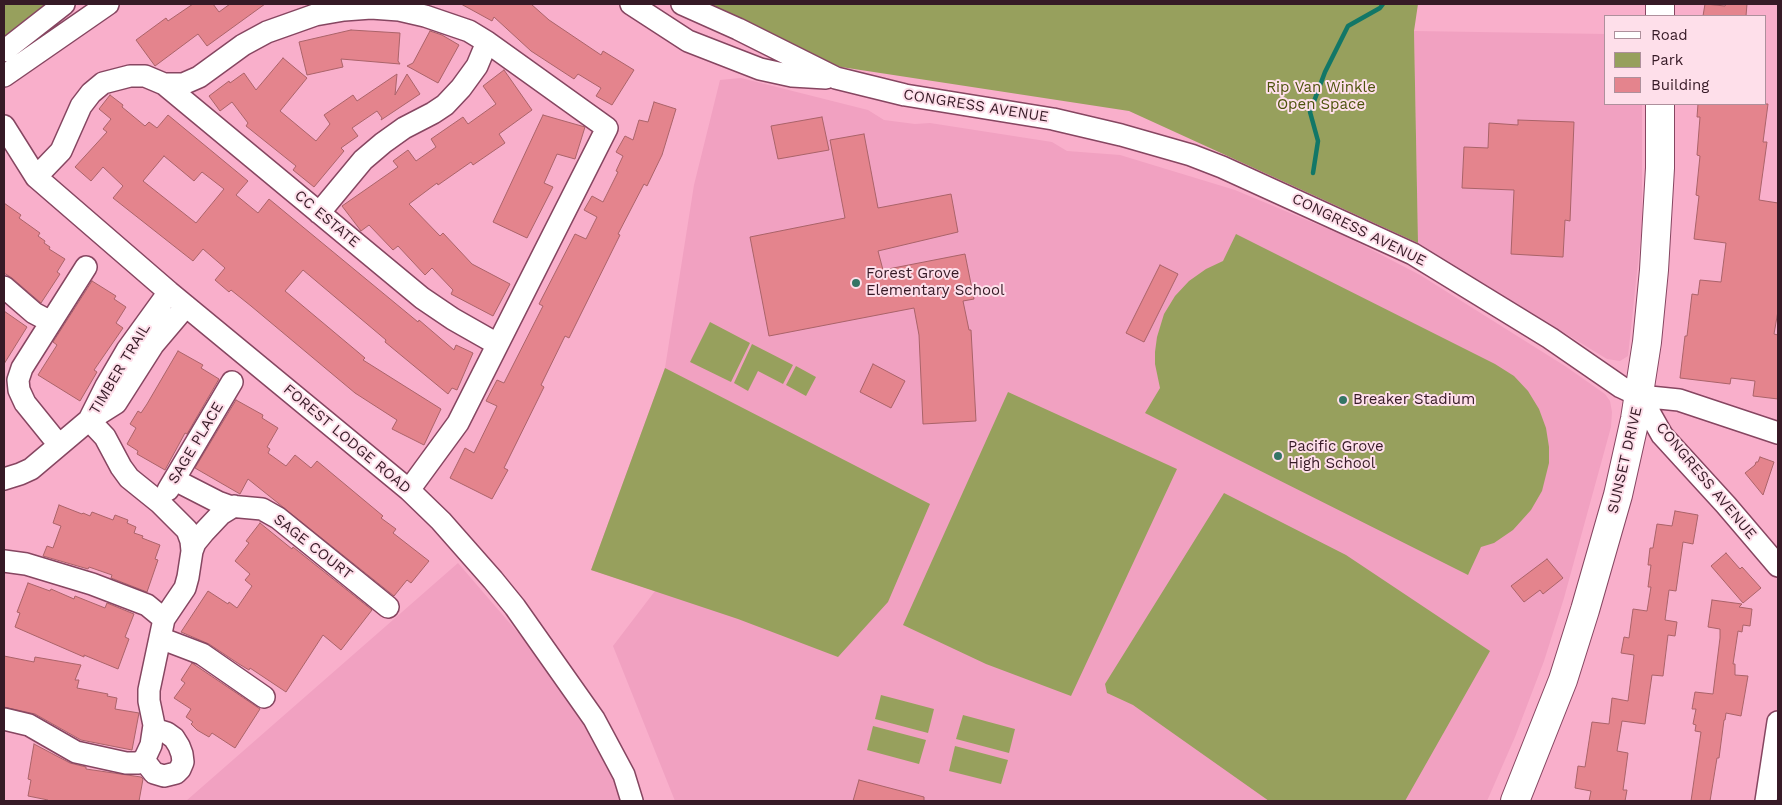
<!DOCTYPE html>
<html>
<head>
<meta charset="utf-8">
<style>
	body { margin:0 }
	#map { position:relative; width:1782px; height:805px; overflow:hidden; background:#f9afcb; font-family:"Work Sans",sans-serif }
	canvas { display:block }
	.frame { position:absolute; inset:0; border:5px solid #361a26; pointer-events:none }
	.legend { position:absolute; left:1604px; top:15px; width:162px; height:90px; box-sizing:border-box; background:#fedfea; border:1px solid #ae909c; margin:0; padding:6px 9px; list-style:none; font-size:15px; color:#361a26 }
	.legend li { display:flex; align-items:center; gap:10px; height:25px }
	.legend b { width:25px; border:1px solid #ae909c }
</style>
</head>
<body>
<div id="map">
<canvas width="1782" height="805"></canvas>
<div class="frame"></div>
<ul class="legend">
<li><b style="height:6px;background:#fff"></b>Road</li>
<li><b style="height:14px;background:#97a05d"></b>Park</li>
<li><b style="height:14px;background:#e4848d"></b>Building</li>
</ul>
</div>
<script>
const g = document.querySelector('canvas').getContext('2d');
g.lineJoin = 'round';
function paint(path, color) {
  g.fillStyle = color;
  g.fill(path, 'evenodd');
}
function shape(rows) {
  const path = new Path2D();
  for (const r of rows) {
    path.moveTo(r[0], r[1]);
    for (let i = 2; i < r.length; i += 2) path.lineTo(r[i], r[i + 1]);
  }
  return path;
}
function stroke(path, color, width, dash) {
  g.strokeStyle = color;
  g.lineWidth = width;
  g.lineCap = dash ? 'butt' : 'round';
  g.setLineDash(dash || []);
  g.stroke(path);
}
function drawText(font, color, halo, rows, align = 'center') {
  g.font = font + ' "Work Sans",sans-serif';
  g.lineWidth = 4;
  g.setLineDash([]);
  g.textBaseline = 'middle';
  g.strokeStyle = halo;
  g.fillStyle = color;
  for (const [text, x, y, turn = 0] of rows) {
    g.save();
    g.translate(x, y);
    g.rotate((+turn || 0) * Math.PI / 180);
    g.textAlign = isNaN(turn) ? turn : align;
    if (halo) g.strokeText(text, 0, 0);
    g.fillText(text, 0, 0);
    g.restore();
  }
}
const built = shape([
	[1414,31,1606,34,1606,104,1642,104,1642,226,1628,356,1620,361,1607,359,1418,243],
	[741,78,868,110,884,120,915,124,930,123,1052,142,1067,151,1120,155,1235,190,1345,236,1420,275,1565,366,1605,394,1610,401,1612,412,1611,427,1564,598,1544,661,1515,737,1487,801,675,801,613,646,655,591,591,570,665,368,694,185,720,80],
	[458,563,557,678,622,785,625,801,186,801]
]);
const green = shape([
	[4,4,64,4,4,44],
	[682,4,1418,4,1414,31,1418,243,1129,111,841,67,796,52],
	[1236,234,1495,364,1514,376,1528,391,1539,409,1546,428,1549,447,1549,463,1542,491,1531,510,1513,530,1494,543,1481,547,1468,575,1145,413,1160,388,1155,364,1155,352,1157,337,1164,314,1175,296,1189,281,1206,269,1223,261],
	[710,322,750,343,731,382,690,362],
	[752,344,793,365,783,384,758,371,748,391,734,383],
	[796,366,816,377,806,396,786,385],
	[665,368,930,504,888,602,838,657,738,619,591,570],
	[1008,392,1177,469,1071,696,986,664,903,625],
	[1224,493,1346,555,1490,651,1405,801,1269,801,1133,705,1107,693,1105,684],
	[881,695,934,709,928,733,875,719],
	[963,715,1015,729,1009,753,956,739],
	[873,726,926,740,919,764,867,750],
	[955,746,1008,760,1001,784,949,771]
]);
const stream = shape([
	[1313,173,1318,141,1310,112,1325,72,1348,26,1380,8,1383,4]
]);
const building = shape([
	[193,4,213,4,219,12,230,4,265,4,207,46,198,34,155,66,136,40,166,18,168,21,193,4],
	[461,4,531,4,549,20,601,55,603,51,634,70,612,105,596,96,601,88,578,74,574,79,531,51,494,17,492,21,461,4],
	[1705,4,1725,6,1726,4,1747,4,1746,16,1703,16,1705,4],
	[351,30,400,33,398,61,400,64,341,59,343,67,307,75,299,42,351,30],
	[430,31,442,35,459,45,438,83,407,66,413,63,430,31],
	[283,58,307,78,280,111,316,141,330,124,324,115,353,95,357,101,397,74,395,95,407,74,420,94,381,120,382,118,377,111,352,128,358,136,341,148,344,151,314,187,293,170,296,166,246,126,248,123,232,102,220,111,209,96,229,81,230,83,244,73,256,90,283,58],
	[504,70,532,110,499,134,505,143,473,165,471,162,438,185,437,183,409,204,440,236,443,233,472,264,510,284,493,316,451,294,453,290,432,268,425,275,398,246,393,250,369,225,361,231,342,206,398,167,393,161,408,150,416,161,436,147,431,139,463,117,468,124,496,104,483,86,504,70],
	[110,95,123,105,122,107,145,126,149,122,157,128,168,115,248,181,236,195,258,213,269,199,418,322,419,320,454,350,456,345,473,353,457,390,452,388,448,394,385,342,386,340,303,270,285,291,365,358,363,360,441,409,424,445,392,429,397,420,355,393,251,306,231,290,229,292,215,280,225,268,203,249,193,261,113,198,123,186,103,167,91,181,75,167,107,132,103,129,111,119,99,109,110,95],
	[164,156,194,181,202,172,224,189,196,223,143,181,164,156],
	[654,102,676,109,662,155,647,186,644,184,618,234,620,235,569,338,565,336,541,385,544,387,504,468,508,470,492,499,450,478,465,448,474,453,497,406,486,401,497,380,504,383,543,306,539,304,575,234,586,239,597,217,584,210,592,196,603,202,618,172,616,171,623,156,616,152,625,136,633,140,639,120,648,122,654,102],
	[1698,104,1768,104,1763,142,1767,142,1759,200,1778,203,1778,311,1774,334,1778,335,1778,399,1753,396,1755,381,1731,378,1730,384,1680,378,1685,336,1687,336,1692,294,1698,295,1700,280,1721,282,1726,243,1694,239,1699,196,1696,195,1700,156,1697,155,1700,117,1697,117,1698,104],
	[543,115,585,127,575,159,557,154,544,183,553,187,527,238,493,222,543,115],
	[822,117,829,150,778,159,771,126,822,117],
	[1518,120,1574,122,1570,221,1565,220,1563,257,1511,254,1514,190,1462,188,1464,147,1488,148,1489,123,1518,125,1518,120],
	[864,134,878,208,951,194,958,232,878,251,883,270,965,254,974,299,963,301,969,330,971,330,976,421,923,424,919,335,914,308,769,336,750,237,845,218,830,140,864,134],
	[4,203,21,215,19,218,40,233,38,236,45,241,44,243,50,247,49,249,65,259,57,272,60,274,41,303,12,278,4,273,4,203],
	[1160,265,1178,274,1144,342,1126,333,1160,265],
	[92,281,116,296,114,299,126,307,116,323,123,328,94,370,97,372,80,401,38,375,57,345,53,342,92,281],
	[4,311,27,327,4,364,4,311],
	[178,351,203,365,201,368,219,379,187,434,185,433,165,470,137,454,138,451,127,444,136,428,130,424,138,411,141,413,147,404,178,351],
	[873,364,905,381,891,408,860,392,873,364],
	[236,400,263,415,262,418,278,428,267,447,270,449,268,453,286,466,295,455,311,468,317,461,383,516,381,518,396,529,393,533,429,561,411,583,407,580,394,596,248,479,240,494,195,468,236,400],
	[1760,457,1774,462,1763,495,1745,473,1755,465,1756,462,1758,462,1760,457],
	[59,505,82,514,83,513,90,516,92,512,113,520,115,515,128,520,127,523,136,527,134,533,143,536,142,538,160,545,155,559,158,560,147,592,111,578,112,575,89,567,88,569,43,556,47,546,53,548,61,526,53,523,59,505],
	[1675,511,1698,515,1693,544,1683,542,1676,591,1669,590,1665,620,1677,622,1675,636,1668,635,1663,676,1652,675,1645,724,1622,721,1617,751,1628,753,1623,790,1627,790,1625,801,1589,801,1591,791,1575,788,1578,766,1585,767,1592,722,1609,724,1612,698,1628,701,1634,655,1621,653,1624,637,1629,638,1633,609,1647,611,1651,587,1648,587,1651,565,1648,565,1650,548,1653,548,1657,524,1672,526,1675,511],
	[260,523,292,549,293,547,372,610,341,650,323,635,286,692,250,668,249,670,239,664,209,644,181,632,208,591,228,604,229,602,237,608,252,586,245,580,250,574,235,561,249,543,246,541,260,523],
	[1726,553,1740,569,1742,567,1761,588,1743,603,1711,566,1726,553],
	[1547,559,1563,578,1543,594,1540,590,1524,602,1511,586,1547,559],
	[28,583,50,591,51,589,74,599,75,596,105,608,107,603,134,614,125,637,129,639,118,669,84,655,84,657,15,627,20,613,17,612,28,583],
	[1712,600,1742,604,1739,607,1752,609,1750,626,1743,625,1742,632,1738,631,1733,664,1735,664,1735,675,1748,676,1741,716,1726,713,1725,720,1724,720,1719,758,1717,758,1710,801,1691,801,1701,732,1695,731,1696,725,1693,724,1696,709,1692,709,1695,692,1713,694,1720,638,1720,629,1708,627,1712,600],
	[4,656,34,662,35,657,81,665,75,680,79,680,77,688,108,694,107,696,117,698,115,709,139,713,132,750,81,740,35,714,4,707,4,656],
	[192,663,260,709,235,748,212,733,209,737,197,730,191,724,193,722,186,717,191,709,174,698,185,683,181,680,192,663],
	[34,744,70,763,86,767,86,769,141,777,143,779,139,801,48,801,48,800,28,796,31,780,28,779,34,744],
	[859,780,924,797,924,801,853,801,859,780]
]);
const minor = shape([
	[631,4,688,41,760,69,792,76,826,78],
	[682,4,738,29,836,78,905,95,1053,119,1121,135,1191,155,1222,167,1413,254,1550,338,1621,387,1640,396,1662,435,1726,505,1778,566],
	[4,51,64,4],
	[4,76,108,4],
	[164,84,422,298,453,319,497,344],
	[4,126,36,177,169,292,409,490,441,521,493,580,515,607,594,719,624,775,632,801],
	[36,177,61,151,81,106,91,93,103,83,130,76,145,76,164,84,183,84,199,77,243,45,267,32,315,15,344,10,371,8,399,10,425,16,469,31,487,42,607,128,458,423,409,490],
	[319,213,363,160,383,143,404,128,433,113,445,105,461,88,477,66,487,42],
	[4,287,34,313,51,322],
	[1640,396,1679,400,1778,433],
	[89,420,106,386,127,350,169,292],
	[59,445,25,403,19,390,18,380,22,368,86,267],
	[4,479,20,474,31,469,89,420,116,403,153,345,186,306],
	[175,480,218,502,229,506,262,509,278,518,388,607],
	[168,490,232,382],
	[192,551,195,543,204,532,221,514,234,506],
	[4,561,26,564,92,584,147,605,164,619],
	[160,638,202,654,264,697],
	[4,719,29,725,76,752,126,763,139,763,145,758,151,745,154,725,149,701,149,690,164,619,185,588,188,577,192,551,191,541,187,530,160,503,129,478,121,467,105,437,89,420],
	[145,758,147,764,154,773,164,776,176,773,180,769,183,762,182,754,179,746,174,738,167,733,154,729],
	[1766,801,1778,722]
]);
const major = shape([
	[1660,16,1660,4],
	[1515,801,1563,680,1585,610,1618,495,1635,419,1647,342,1654,270,1660,168,1660,104]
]);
const markers = [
	[856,283,5,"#347565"],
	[1343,400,5,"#347565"],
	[1278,456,5,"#347565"]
];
const parkNames = [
	["Rip Van Winkle",1321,88],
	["Open Space",1321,105]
];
const streetNames = [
	["CONGRESS AVENUE",976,106,9],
	["CC ESTATE",327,219,40],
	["CONGRESS AVENUE",1359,230,26],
	["TIMBER TRAIL",120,369,-59],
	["FOREST LODGE ROAD",347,439,40],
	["SAGE PLACE",196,443,-59],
	["SUNSET DRIVE",1625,460,-77],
	["CONGRESS AVENUE",1706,481,50],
	["SAGE COURT",313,547,38]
];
const poiNames = [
	["Forest Grove",866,274],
	["Elementary School",866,291],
	["Breaker Stadium",1353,400],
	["Pacific Grove",1288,447],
	["High School",1288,464]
];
paint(built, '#f1a1c1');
paint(green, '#97a05d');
stroke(stream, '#127767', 4.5);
paint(building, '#e4848d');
stroke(building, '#aa6369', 1);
stroke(minor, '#864661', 24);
stroke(major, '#864661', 30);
stroke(minor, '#fff', 21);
stroke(major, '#fff', 28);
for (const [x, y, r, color] of markers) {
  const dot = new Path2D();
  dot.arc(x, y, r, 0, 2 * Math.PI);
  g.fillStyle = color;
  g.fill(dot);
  stroke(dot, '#fedfea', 2);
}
drawText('15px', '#4d530c', '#fedfea', parkNames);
drawText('15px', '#361a26', '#fedfea', streetNames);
drawText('15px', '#361a26', '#fedfea', poiNames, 'left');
</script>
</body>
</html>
